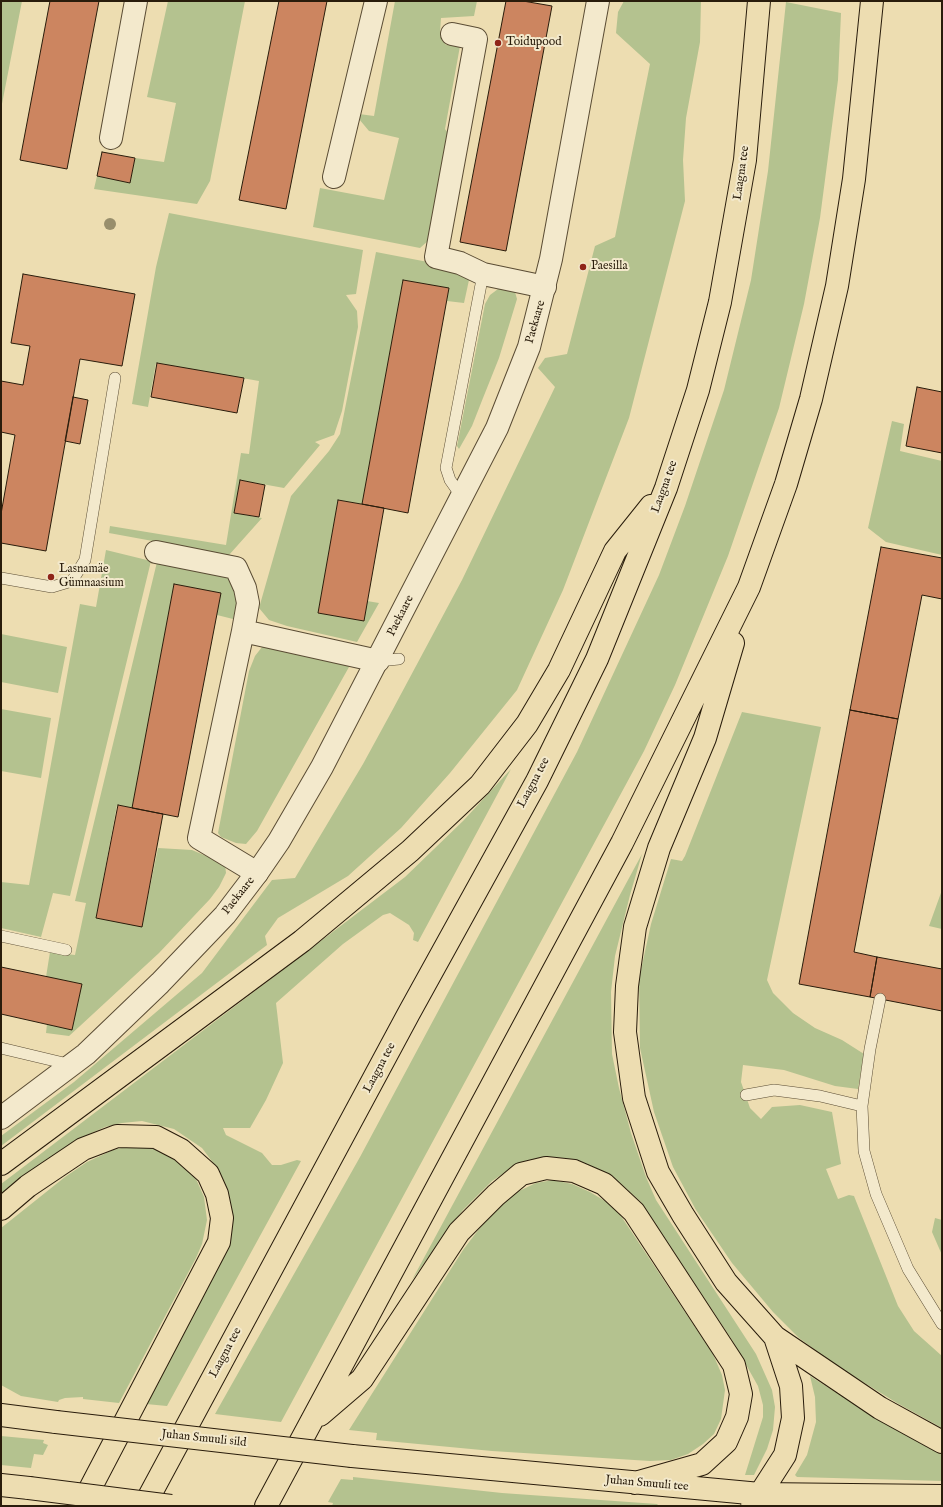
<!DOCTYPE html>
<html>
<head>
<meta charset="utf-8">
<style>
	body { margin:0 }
	#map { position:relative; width:943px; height:1507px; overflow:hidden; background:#edddb1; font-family:"IM FELL English",serif }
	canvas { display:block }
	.frame { position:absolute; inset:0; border:2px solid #291c0b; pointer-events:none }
</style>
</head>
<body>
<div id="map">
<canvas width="943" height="1507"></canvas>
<div class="frame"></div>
</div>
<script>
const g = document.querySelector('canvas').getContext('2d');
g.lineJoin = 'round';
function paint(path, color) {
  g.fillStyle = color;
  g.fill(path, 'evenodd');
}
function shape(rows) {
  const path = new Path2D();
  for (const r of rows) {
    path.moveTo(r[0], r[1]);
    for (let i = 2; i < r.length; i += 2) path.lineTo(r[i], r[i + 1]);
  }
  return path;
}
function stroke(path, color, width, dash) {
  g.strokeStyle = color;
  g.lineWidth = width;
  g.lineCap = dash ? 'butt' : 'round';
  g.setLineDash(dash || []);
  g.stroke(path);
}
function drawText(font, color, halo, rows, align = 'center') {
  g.font = font + ' "IM FELL English",serif';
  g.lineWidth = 4;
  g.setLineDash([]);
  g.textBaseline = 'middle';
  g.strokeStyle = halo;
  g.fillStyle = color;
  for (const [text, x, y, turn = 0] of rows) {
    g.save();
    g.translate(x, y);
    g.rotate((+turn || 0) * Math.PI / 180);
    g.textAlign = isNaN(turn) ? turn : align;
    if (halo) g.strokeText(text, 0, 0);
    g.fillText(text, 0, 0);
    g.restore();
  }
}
const green = shape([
	[1,1,22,1,1,109],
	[168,1,245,1,210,181,197,204,94,189,97,176,130,183,135,158,164,162,176,103,147,97],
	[395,1,477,1,474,16,441,18,440,33,446,45,460,46,445,129,451,137,429,240,420,248,313,227,320,188,384,200,399,138,369,131,359,119,359,114,374,116],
	[624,1,701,1,700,42,686,118,683,160,685,201,629,418,563,590,517,690,450,773,401,828,348,876,278,918,265,936,267,945,1,1146,1,1136,74,1082,202,973,272,880,295,878,363,764,393,709,462,580,555,387,538,368,545,358,567,354,595,246,615,237,650,64,616,33,618,12],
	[786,2,841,13,838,80,820,218,804,304,779,408,728,556,675,685,644,751,281,1422,215,1414,360,1157,577,752,659,575,685,506,724,390,751,280,768,171],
	[169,213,363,250,356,294,346,295,357,311,358,327,342,411,334,435,315,442,320,445,284,488,240,480,234,513,262,518,229,555,109,533,110,526,226,545,241,453,249,454,259,381,156,363,148,407,132,404,156,267],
	[376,252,459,268,469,280,464,303,447,301,449,288,403,280,362,504,338,500,318,613,364,621,367,601,379,603,357,642,287,626,269,620,259,608,291,496,329,451,340,434],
	[498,289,506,289,515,292,517,299,499,358,483,398,472,426,459,449,457,446,485,304,490,295],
	[892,421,904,424,900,451,942,461,942,555,886,542,868,528],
	[106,550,151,561,70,896,53,893,41,937,1,928,1,882,29,885,80,604,96,607],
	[157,562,229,576,235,583,237,601,233,619,217,615,220,593,174,584,132,808,117,805,96,918,142,926,158,848,192,850,225,864,226,873,219,887,210,899,159,953,80,1026,69,1036,46,1033,47,1024,72,1029,82,984,46,977,50,952,75,955,86,903,75,901],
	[1,634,67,647,58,693,1,682],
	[274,645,348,661,349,667,257,831,246,844,236,843,221,837,218,833,249,671,255,656,262,647],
	[1,709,51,718,41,778,1,771],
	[742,712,821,727,767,980,773,993,793,1013,815,1028,842,1040,864,1054,858,1089,835,1086,784,1070,743,1065,741,1082,750,1108,761,1119,772,1107,800,1105,832,1112,841,1164,826,1169,838,1199,849,1195,854,1196,898,1306,914,1331,942,1356,942,1428,897,1403,837,1366,799,1338,773,1312,732,1263,696,1210,673,1167,654,1112,640,1048,639,979,651,924,671,859,682,861,685,856],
	[511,769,418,942,413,940,414,933,409,925,390,913,383,915,343,944,276,1003,283,1063,266,1100,250,1128,223,1128,226,1135,262,1153,272,1165,281,1165,297,1160,301,1161,167,1406,146,1404,216,1272,226,1250,231,1211,229,1195,217,1168,202,1148,174,1129,142,1121,122,1123,105,1127,85,1136,48,1159,1,1197,1,1184,405,877,463,821],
	[642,854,630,895,615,956,611,992,612,1054,619,1088,631,1133,646,1177,656,1200,756,1354,772,1390,775,1407,773,1430,767,1449,754,1475,745,1475,763,1417,763,1405,758,1386,732,1340,641,1202,619,1182,601,1171,581,1162,562,1158,543,1157,525,1161,507,1171,492,1181,463,1210,412,1280],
	[942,890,942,929,929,926],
	[130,1146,153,1148,162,1151,190,1171,197,1181,204,1197,207,1220,202,1244,196,1258,119,1403,83,1399,83,1397,65,1398,59,1400,58,1402,21,1396,1,1385,1,1228,65,1177,87,1162,113,1150],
	[553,1180,572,1184,590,1192,610,1204,621,1216,713,1354,722,1375,725,1390,721,1419,714,1434,703,1444,688,1454,671,1460,650,1461,492,1451,376,1440,377,1433,349,1430,463,1250,479,1229,498,1207,517,1192,536,1183],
	[935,1218,942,1220,942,1255,932,1232],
	[810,1376,886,1424,942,1454,942,1481,797,1477,795,1475,807,1455,816,1422,815,1397],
	[1,1436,44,1440,43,1443,48,1445,43,1455,34,1454,31,1468,1,1465],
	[353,1477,502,1493,657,1504,659,1506,332,1506,333,1503,328,1502,341,1479,353,1480]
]);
const building = shape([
	[50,1,99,1,67,169,20,160,50,1],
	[279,1,327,1,286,209,239,200,279,1],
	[506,1,523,1,552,6,506,251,460,242,506,1],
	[102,152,135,158,130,183,97,176,102,152],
	[23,274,135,294,122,366,80,359,46,551,1,543,1,514,15,435,1,432,1,381,23,385,30,346,11,343,23,274],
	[403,280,449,288,408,513,362,504,403,280],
	[157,363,244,378,237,413,151,397,157,363],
	[917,387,942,392,942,453,906,446,917,387],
	[73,397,88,400,80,444,65,441,73,397],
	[240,480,265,485,259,517,234,513,240,480],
	[338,500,384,508,364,621,318,613,338,500],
	[881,547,942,558,942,599,922,595,898,719,850,710,881,547],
	[174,584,221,593,178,817,132,808,174,584],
	[850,710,898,719,854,952,877,957,870,997,799,984,850,710],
	[118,805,163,814,142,927,96,918,118,805],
	[877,957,942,969,942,1011,870,997,877,957],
	[1,967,82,984,72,1030,1,1014,1,967]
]);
const service = shape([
	[462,497,450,480,446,468,483,274],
	[1,578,52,587,72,581,85,560,115,378],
	[378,661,399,659],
	[1,936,66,950],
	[880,999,870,1049,862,1106,864,1151,876,1194,908,1269,942,1324],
	[1,1048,72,1065],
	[746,1095,774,1090,820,1096,862,1106]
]);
const minor = shape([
	[452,34,476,39,436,257,460,263,483,274,545,287],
	[111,138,136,1],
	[334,177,376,1],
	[156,552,236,568,245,588,248,603,243,631,378,661],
	[243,631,199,838,257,873]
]);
const tertiary = shape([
	[1,1118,86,1054,160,983,225,915,257,873,279,841,322,767,497,428,529,347,551,259,598,1]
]);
const primary = shape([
	[733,643,705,738,659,848,635,927,627,986,625,1032,634,1098,658,1172,683,1215,726,1282,775,1337,880,1408,942,1442],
	[1,1164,302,941,410,851,480,785,527,724,559,670,615,551,651,506],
	[1,1209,28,1186,83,1149,117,1136,156,1137,181,1150,208,1174,217,1194,222,1218,219,1242,81,1506],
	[1,1415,56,1422],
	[320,1415,362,1379,459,1232,496,1195,521,1174,546,1168,574,1171,604,1184,634,1212,734,1365,741,1394,737,1417,726,1442,702,1464,635,1483],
	[352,1456,760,1494,942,1496],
	[1,1485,29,1488],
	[752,1502,760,1494,785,1455,793,1418,791,1386,775,1337],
	[144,1506,409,1013,537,781,597,659,666,488,698,390,720,302,745,160,759,1],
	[266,1506,622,843,749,587,786,484,811,399,837,286,854,179,872,1]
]);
const primaryBridge = shape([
	[56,1422,352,1456],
	[29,1488,171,1506]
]);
const trees = [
	[110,224]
];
const markers = [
	[498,43,4,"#8f2418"],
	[583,267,4,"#8f2418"],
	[51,577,4,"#8f2418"]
];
const poiNames = [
	["Toidupood",506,43],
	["Paesilla",591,267],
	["Lasnamäe",59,570],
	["Gümnaasium",59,584]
];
const streetNames = [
	["Laagna tee",742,173,-82],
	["Paekaare",536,322,-74],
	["Laagna tee",665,487,-70],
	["Paekaare",401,616,-63],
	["Laagna tee",534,783,-62],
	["Paekaare",239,896,-52],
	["Laagna tee",380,1068,-62],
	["Laagna tee",226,1353,-62],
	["Juhan Smuuli sild",204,1439,6],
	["Juhan Smuuli tee",647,1484,5]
];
paint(green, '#b4c28f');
paint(building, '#cc8560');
stroke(building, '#291c0b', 1);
stroke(service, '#5a4c34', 12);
stroke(minor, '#5a4c34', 24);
stroke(tertiary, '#5a4c34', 24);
stroke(primary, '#291c0b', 24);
stroke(service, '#f3e9cc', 11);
stroke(minor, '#f3e9cc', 22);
stroke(tertiary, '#f3e9cc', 22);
stroke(primary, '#edddb1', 22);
stroke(primaryBridge, '#291c0b', 24, []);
stroke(primaryBridge, '#edddb1', 22);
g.fillStyle = '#988e6c';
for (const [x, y] of trees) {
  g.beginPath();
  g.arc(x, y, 6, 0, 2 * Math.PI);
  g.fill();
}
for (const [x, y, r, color] of markers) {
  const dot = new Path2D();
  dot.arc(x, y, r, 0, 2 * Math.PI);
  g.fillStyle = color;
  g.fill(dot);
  stroke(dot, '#f3e9cc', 1.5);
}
drawText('12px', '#291c0b', '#f3e9cc', poiNames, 'left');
drawText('12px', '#291c0b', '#f3e9cc', streetNames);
</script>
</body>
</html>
